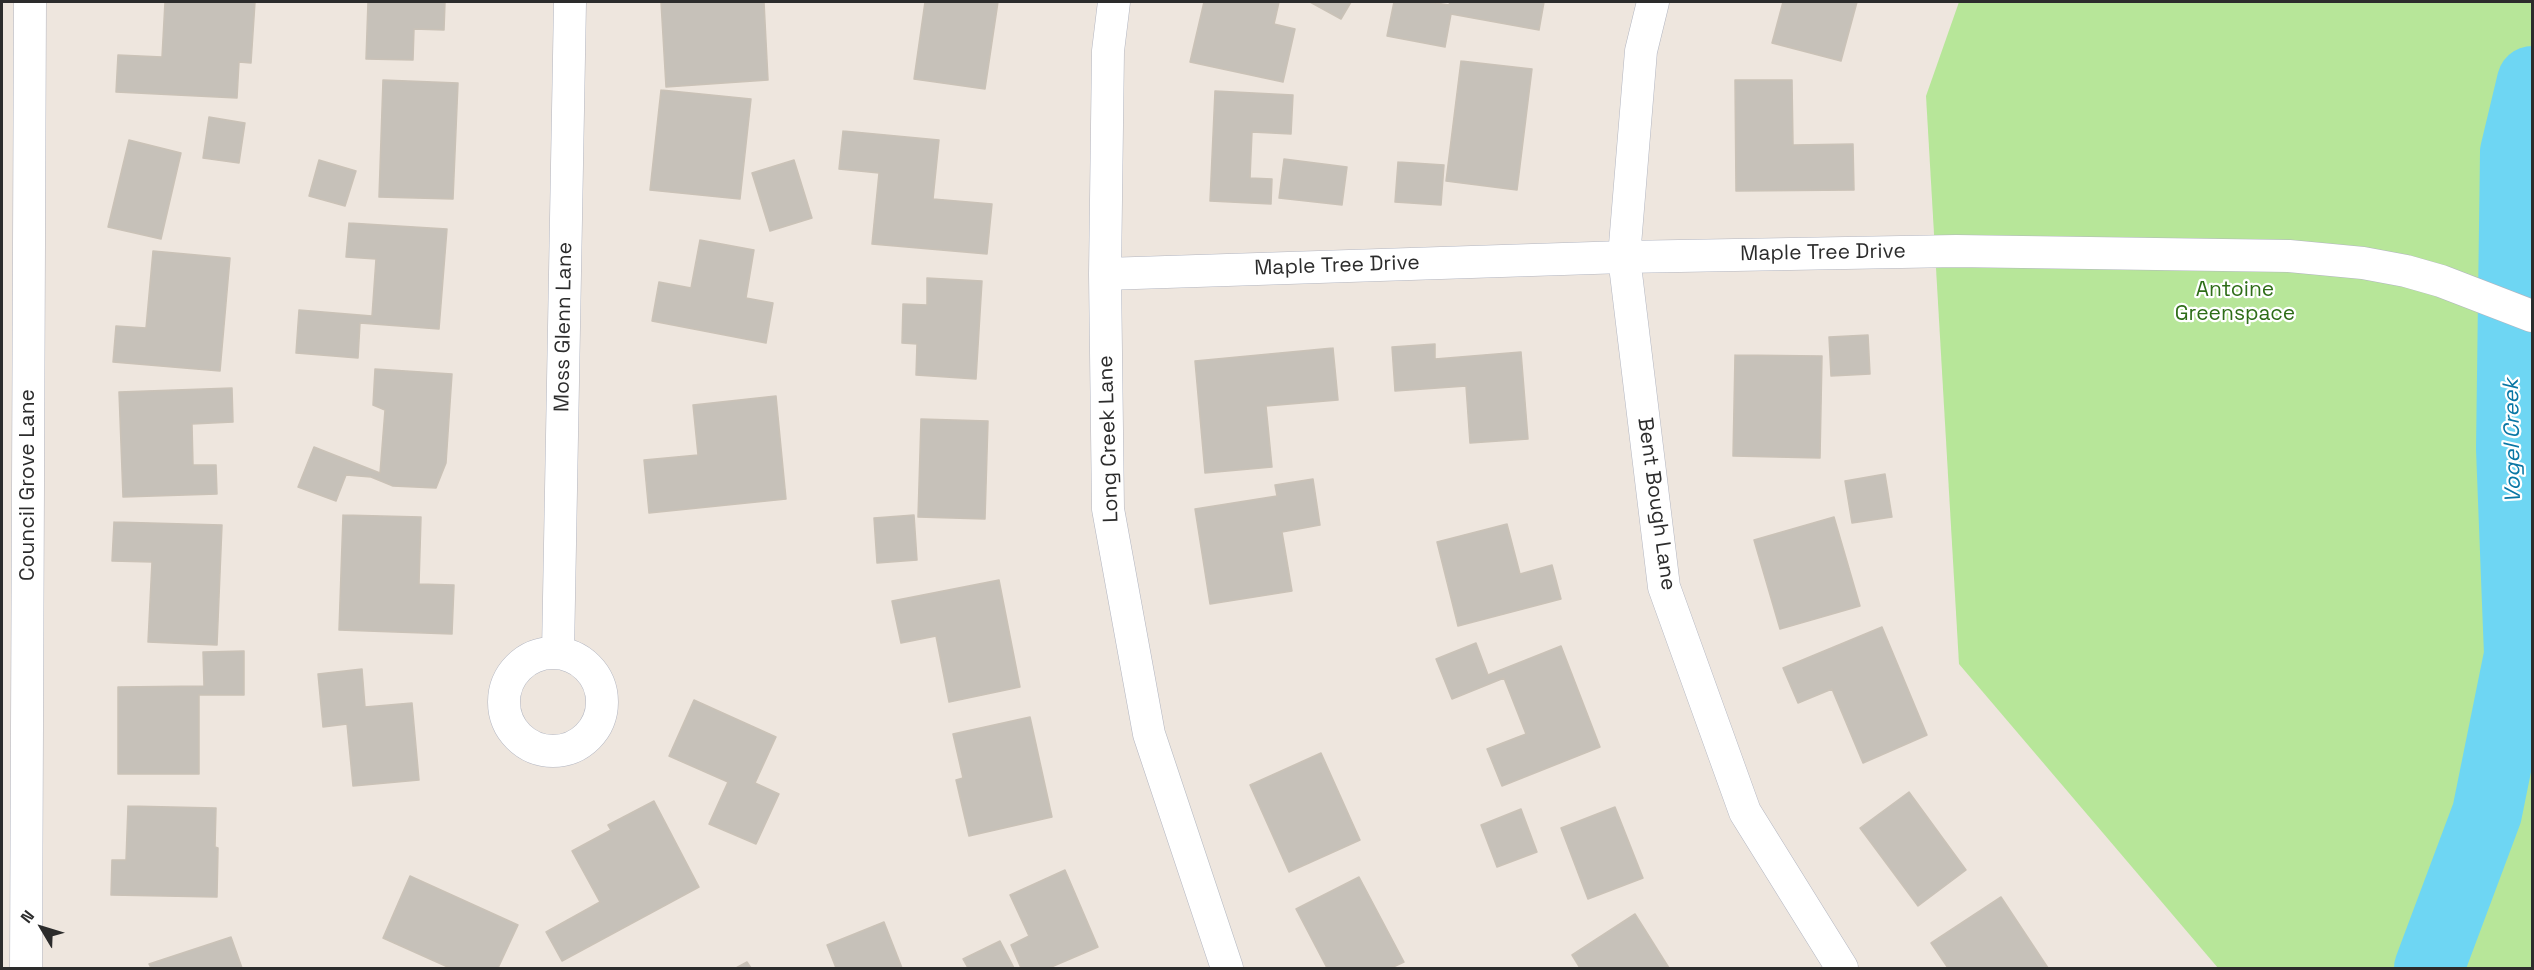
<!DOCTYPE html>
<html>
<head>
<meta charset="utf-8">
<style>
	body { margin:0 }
	#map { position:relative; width:2534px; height:970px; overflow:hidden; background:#eee6de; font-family:"Space Grotesk",sans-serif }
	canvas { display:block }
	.frame { position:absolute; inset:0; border:3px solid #2c2c2c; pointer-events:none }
	.north { position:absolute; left:12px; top:898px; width:60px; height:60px; -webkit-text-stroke:4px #fff; paint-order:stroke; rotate:308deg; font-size:16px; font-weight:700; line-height:24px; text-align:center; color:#2c2c2c }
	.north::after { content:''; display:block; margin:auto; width:21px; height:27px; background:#2c2c2c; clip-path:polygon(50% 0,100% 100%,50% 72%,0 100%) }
</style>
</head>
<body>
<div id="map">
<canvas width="2534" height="970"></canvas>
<div class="frame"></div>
<div class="north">N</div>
</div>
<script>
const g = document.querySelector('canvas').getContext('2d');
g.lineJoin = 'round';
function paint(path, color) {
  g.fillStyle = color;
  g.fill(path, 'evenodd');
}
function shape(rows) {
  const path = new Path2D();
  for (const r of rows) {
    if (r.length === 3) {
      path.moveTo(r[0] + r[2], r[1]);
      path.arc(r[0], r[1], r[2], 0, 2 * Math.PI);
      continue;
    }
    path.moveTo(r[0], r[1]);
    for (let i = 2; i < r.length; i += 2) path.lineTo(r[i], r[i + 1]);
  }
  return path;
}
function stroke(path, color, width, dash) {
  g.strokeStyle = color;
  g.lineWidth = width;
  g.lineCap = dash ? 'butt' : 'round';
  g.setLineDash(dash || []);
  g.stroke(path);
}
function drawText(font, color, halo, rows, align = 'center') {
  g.font = font + ' "Space Grotesk",sans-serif';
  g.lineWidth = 4.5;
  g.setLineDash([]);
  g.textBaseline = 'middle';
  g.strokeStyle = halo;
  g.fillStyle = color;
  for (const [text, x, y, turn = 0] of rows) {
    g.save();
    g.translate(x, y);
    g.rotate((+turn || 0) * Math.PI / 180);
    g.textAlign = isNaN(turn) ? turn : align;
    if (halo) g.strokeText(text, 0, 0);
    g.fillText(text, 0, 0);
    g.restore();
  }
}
const green = shape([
	[1959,2,2532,2,2532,968,2218,968,1959,664,1926,96]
]);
const river = shape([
	[2429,968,2487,813,2519,655,2511,449,2515,152,2532,81]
]);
const building = shape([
	[165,2,255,2,251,63,239,62,237,98,116,92,118,55,162,57,165,2],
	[368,2,445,2,444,30,414,29,413,60,366,59,368,2],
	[661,2,764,2,768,80,666,87,661,2],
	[925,2,998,2,985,89,914,79,925,2],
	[1204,2,1279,2,1274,24,1295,29,1283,82,1190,62,1204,2],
	[1310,2,1351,2,1341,19,1310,2],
	[1394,2,1429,2,1449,5,1450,2,1544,2,1539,30,1451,14,1445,47,1387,36,1394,2],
	[1783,2,1857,2,1841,61,1772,43,1783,2],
	[1461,61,1532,69,1517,190,1446,181,1461,61],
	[383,80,458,83,453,199,379,197,383,80],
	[1735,80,1792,80,1793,145,1853,144,1854,190,1736,191,1735,80],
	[661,90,751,99,740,199,650,190,661,90],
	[1215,91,1293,95,1291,134,1252,132,1250,178,1272,179,1271,204,1210,201,1215,91],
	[209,117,245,123,239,163,203,158,209,117],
	[843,131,939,140,933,199,992,204,987,254,872,244,879,173,839,169,843,131],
	[129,140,181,153,161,239,108,227,129,140],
	[1284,159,1347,167,1342,205,1279,198,1284,159],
	[319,160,356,171,345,206,309,196,319,160],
	[794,160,812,218,770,231,752,173,794,160],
	[1398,162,1444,165,1441,205,1395,202,1398,162],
	[349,223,447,229,439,329,360,323,358,358,296,353,299,310,372,316,376,259,346,257,349,223],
	[700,240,754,250,746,298,773,303,766,343,652,321,659,282,691,288,700,240],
	[153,251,230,258,220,371,113,362,116,326,146,328,153,251],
	[927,278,982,281,976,379,916,375,917,344,902,343,903,304,927,305,927,278],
	[1868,335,1870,374,1831,376,1829,337,1868,335],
	[1435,344,1435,359,1521,352,1528,439,1470,443,1466,386,1395,391,1392,347,1435,344],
	[1333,348,1338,400,1266,406,1272,467,1205,473,1195,361,1333,348],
	[1735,355,1822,356,1820,458,1733,456,1735,355],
	[375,369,452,374,446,463,436,488,393,486,371,477,346,475,336,501,298,487,314,447,380,473,385,410,373,405,375,369],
	[232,388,233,422,192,424,193,465,216,465,217,494,123,497,119,392,232,388],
	[776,396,786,499,649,513,644,460,698,455,693,405,776,396],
	[921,419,988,421,985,519,918,517,921,419],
	[1885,474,1892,517,1852,523,1845,481,1885,474],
	[1313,479,1320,525,1282,532,1292,591,1210,604,1195,509,1277,496,1275,485,1313,479],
	[343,515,421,517,419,584,454,585,452,634,339,630,343,515],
	[914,515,917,560,877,563,874,518,914,515],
	[1834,517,1860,606,1780,629,1754,540,1834,517],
	[114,522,222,525,217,645,148,642,152,562,112,561,114,522],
	[1507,524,1520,574,1552,565,1561,599,1458,626,1437,542,1507,524],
	[999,580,1020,687,949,702,936,636,901,643,892,601,999,580],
	[1882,627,1927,735,1863,763,1832,689,1798,703,1783,668,1882,627],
	[1476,643,1488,675,1561,646,1600,747,1502,786,1487,749,1526,734,1504,678,1452,699,1436,659,1476,643],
	[244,651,244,695,199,695,199,774,118,774,118,687,204,686,203,652,244,651],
	[362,669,365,707,412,703,419,780,353,786,347,724,323,727,318,674,362,669],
	[694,700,776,737,755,783,779,794,756,844,709,824,728,782,669,756,694,700],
	[1030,717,1052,817,969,836,956,780,963,778,953,734,1030,717],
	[1321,753,1360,840,1289,872,1250,785,1321,753],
	[1909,792,1966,870,1918,906,1860,828,1909,792],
	[654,801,699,887,562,961,546,932,600,902,572,851,611,830,608,825,654,801],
	[128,806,216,808,215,847,218,848,217,897,111,895,112,860,126,860,128,806],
	[1615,807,1643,878,1588,899,1561,828,1615,807],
	[1521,809,1537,852,1497,867,1481,825,1521,809],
	[1065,870,1098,947,1049,968,1021,968,1011,945,1029,936,1010,895,1065,870],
	[410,876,518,925,498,968,450,968,383,938,410,876],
	[1359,877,1404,962,1391,968,1327,968,1296,909,1359,877],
	[2001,897,2048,968,1948,968,1931,943,2001,897],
	[1635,914,1669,968,1580,968,1572,955,1635,914],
	[884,922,902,968,836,968,827,945,884,922],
	[231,937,242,968,151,968,149,964,231,937],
	[1000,941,1014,968,968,968,963,959,1000,941],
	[747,962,751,968,736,968,747,962]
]);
const minor = shape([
	[1114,2,1108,51,1105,274,1108,509,1149,734,1227,968],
	[1653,2,1641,51,1624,257,1664,587,1745,812,1842,968],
	[1105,274,1624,257,1956,251,2289,256,2363,263,2406,271,2441,281,2532,316],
	[558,652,570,2],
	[553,702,49],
	[26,968,30,2]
]);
const streetNames = [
	["Maple Tree Drive",1823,253,-1],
	["Maple Tree Drive",1337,266,-2],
	["Moss Glenn Lane",564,327,-89],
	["Long Creek Lane",1109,439,-92],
	["Council Grove Lane",28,485,-90],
	["Bent Bough Lane",1656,504,82]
];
const parkNames = [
	["Antoine",2235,290],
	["Greenspace",2235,314]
];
const waterNames = [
	["Vogel Creek",2513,441,-91]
];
paint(green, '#b7e699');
stroke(river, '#6ed6f3', 70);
paint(building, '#c6c1b9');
stroke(building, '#cac2b7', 1.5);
stroke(minor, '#b2b5c0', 33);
stroke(minor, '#fff', 32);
drawText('21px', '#2c2c2c', '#fff', streetNames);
drawText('21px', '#2e6d18', '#fff', parkNames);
drawText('italic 22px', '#0876a4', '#fff', waterNames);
</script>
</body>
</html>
